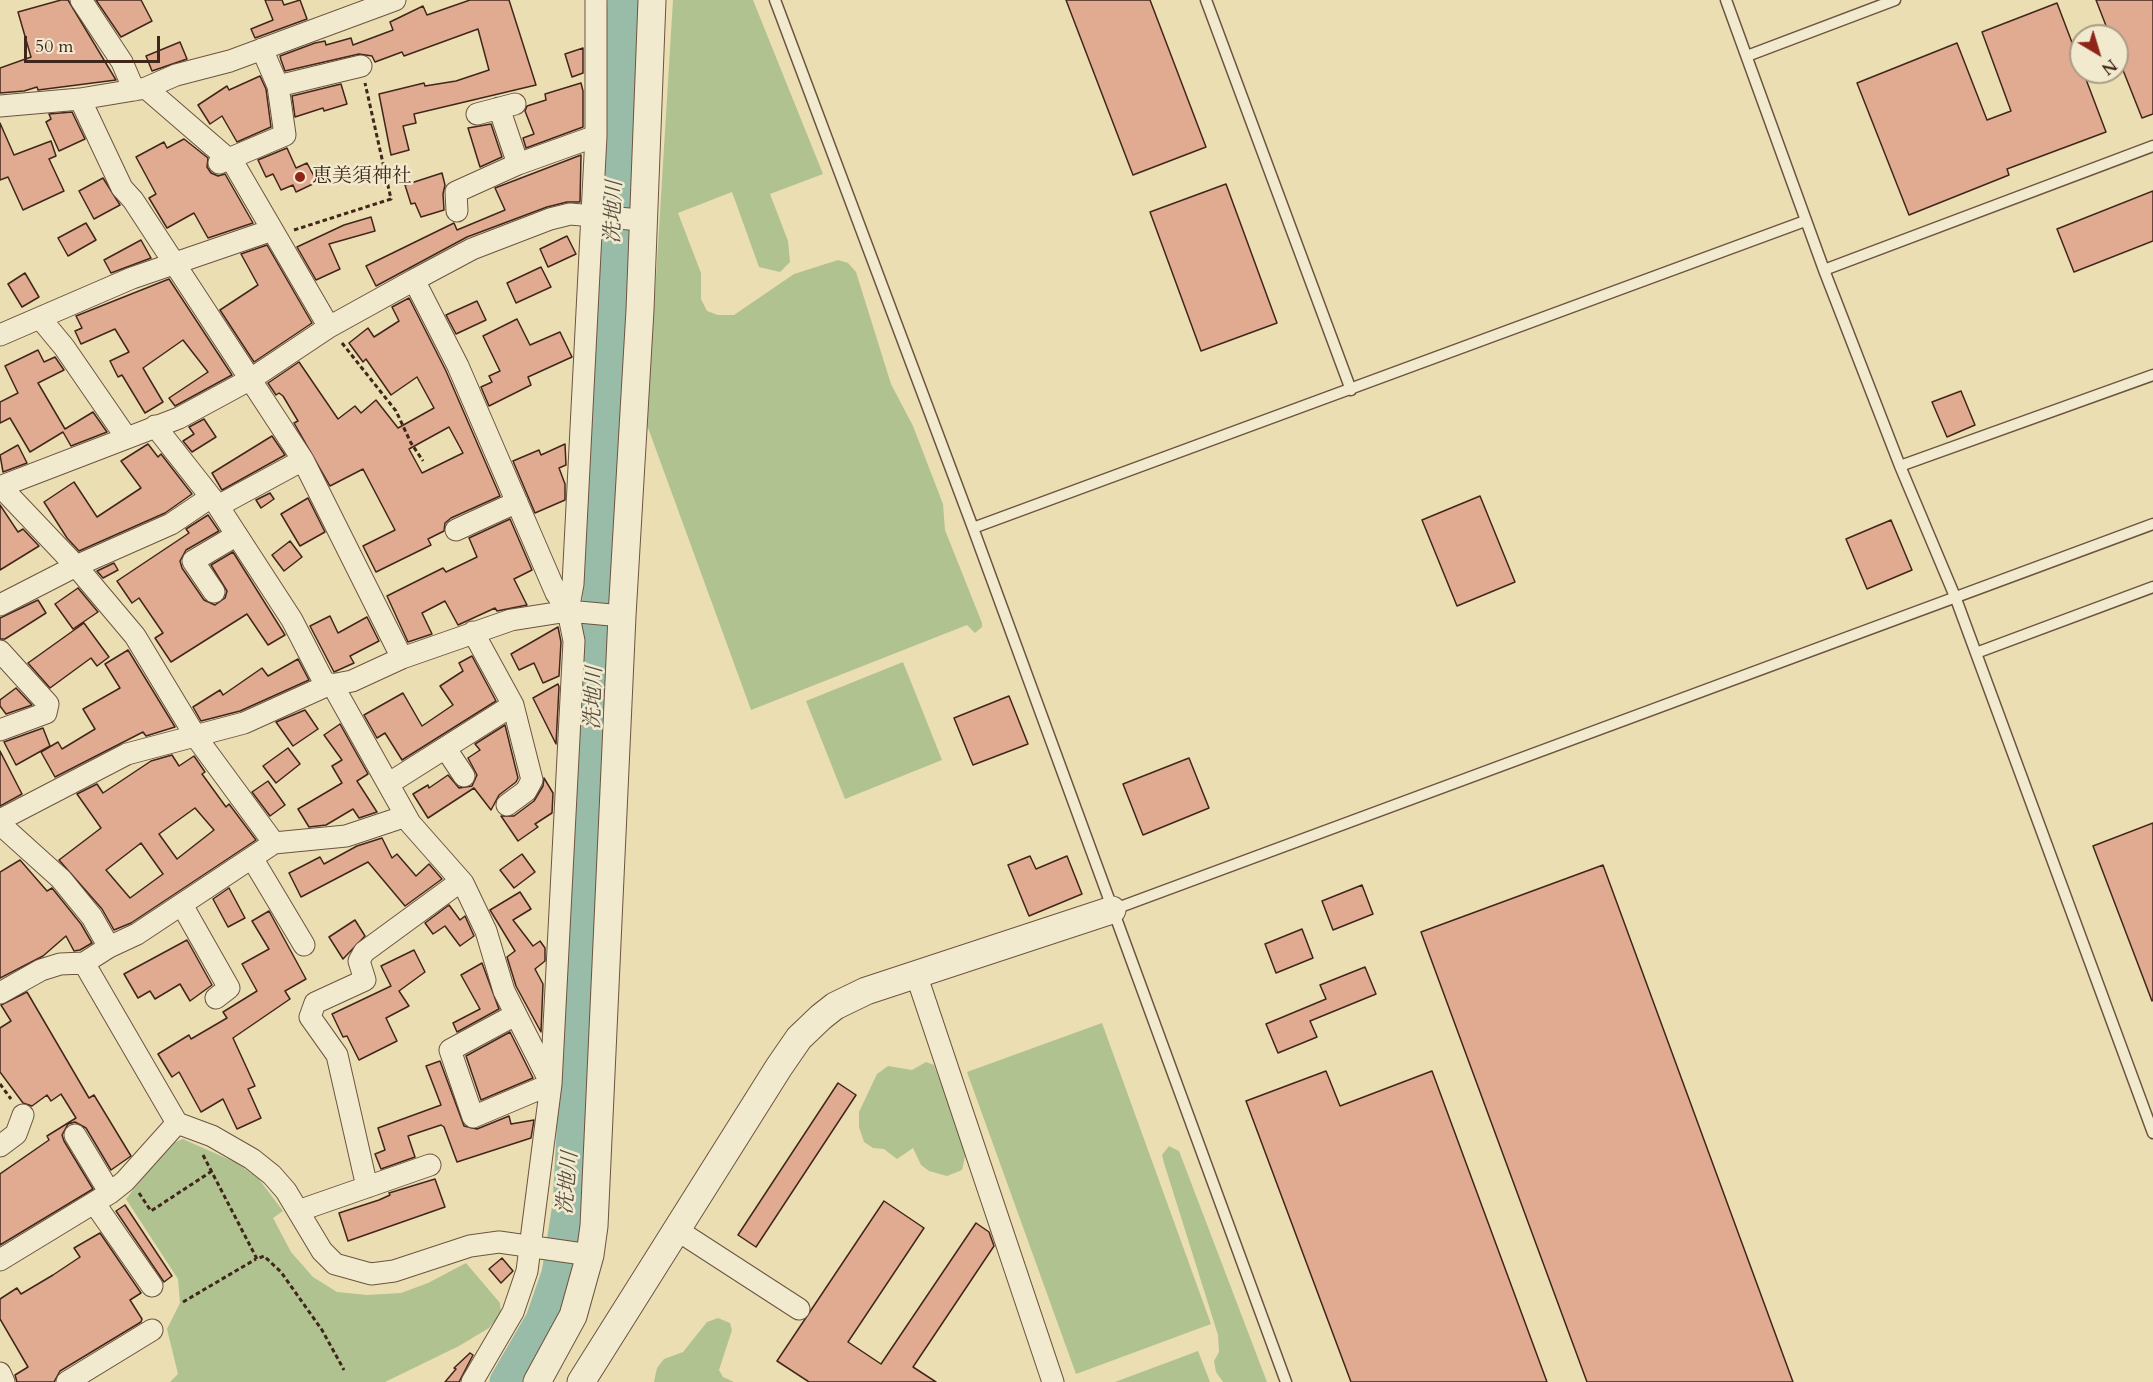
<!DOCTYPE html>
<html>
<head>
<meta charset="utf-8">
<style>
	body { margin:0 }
	#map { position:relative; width:2153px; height:1382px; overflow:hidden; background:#ebdeb3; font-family:Cardo,serif }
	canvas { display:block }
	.north { position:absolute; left:2069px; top:24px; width:60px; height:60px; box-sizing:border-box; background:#f2eace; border:2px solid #ab9c86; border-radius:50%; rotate:142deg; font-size:16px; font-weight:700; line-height:24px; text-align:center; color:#41261a }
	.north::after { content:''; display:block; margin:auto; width:21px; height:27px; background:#8f2418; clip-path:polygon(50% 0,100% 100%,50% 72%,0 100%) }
	.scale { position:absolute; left:24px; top:36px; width:136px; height:27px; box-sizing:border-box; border:3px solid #41261a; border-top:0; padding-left:8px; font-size:18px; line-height:21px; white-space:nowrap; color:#41261a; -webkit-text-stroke:4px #f2eace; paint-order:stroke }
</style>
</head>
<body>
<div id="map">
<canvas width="2153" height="1382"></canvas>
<div class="north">N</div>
<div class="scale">50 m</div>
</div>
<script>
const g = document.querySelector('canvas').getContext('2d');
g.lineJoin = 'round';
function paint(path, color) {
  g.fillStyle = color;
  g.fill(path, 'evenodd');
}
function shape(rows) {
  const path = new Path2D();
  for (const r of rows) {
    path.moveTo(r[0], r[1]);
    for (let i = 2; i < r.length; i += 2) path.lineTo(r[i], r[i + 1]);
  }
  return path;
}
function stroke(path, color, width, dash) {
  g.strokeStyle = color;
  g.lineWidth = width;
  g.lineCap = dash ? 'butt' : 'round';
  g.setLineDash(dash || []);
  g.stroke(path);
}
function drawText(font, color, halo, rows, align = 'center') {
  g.font = font + ' Cardo,"Noto Serif JP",serif';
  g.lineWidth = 5;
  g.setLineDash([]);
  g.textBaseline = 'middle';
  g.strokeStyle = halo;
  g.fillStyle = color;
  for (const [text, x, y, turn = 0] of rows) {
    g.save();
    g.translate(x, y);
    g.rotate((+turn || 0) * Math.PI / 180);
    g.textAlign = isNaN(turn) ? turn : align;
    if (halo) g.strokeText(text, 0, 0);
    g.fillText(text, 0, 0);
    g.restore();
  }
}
const green = shape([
	[673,0,753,0,823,174,770,194,788,241,790,262,780,272,759,267,732,192,678,213,701,273,701,299,707,311,718,315,734,315,794,274,838,260,848,263,856,272,891,384,913,426,943,504,945,530,982,623,982,627,975,633,967,625,751,710,647,425],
	[903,662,942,760,845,799,806,701],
	[1102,1023,1211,1324,1076,1374,967,1072],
	[926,1062,934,1065,966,1152,962,1170,947,1176,929,1171,921,1165,913,1148,897,1159,884,1149,873,1148,864,1142,859,1127,859,1112,877,1074,888,1066,912,1070],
	[183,1139,237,1163,258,1178,283,1211,273,1218,291,1252,313,1277,337,1292,367,1295,401,1293,428,1283,466,1263,500,1303,501,1313,489,1328,459,1346,385,1382,170,1382,178,1374,167,1329,180,1303,178,1279,126,1199,155,1162,173,1143],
	[1169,1146,1179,1151,1267,1382,1223,1382,1216,1372,1214,1361,1219,1352,1218,1335,1164,1163,1162,1155],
	[718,1318,730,1323,732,1330,719,1370,723,1377,734,1382,654,1382,657,1368,664,1359,683,1352,707,1322],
	[1198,1351,1210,1382,1115,1382]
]);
const river = shape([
	[506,1382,542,1320,558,1274,569,1205,586,902,624,0]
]);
const building = shape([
	[61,0,68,0,116,80,38,90,37,87,24,91,0,93,0,68,31,57,18,12,61,0],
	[96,0,141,0,152,21,121,37,96,0],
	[265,0,282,0,284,5,300,0,307,19,255,38,251,29,273,20,265,0],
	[470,0,509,0,536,85,414,114,416,123,403,126,409,150,391,155,379,94,424,83,425,86,456,81,489,70,478,29,404,56,402,52,375,62,372,56,359,54,285,71,281,60,280,56,315,43,325,41,326,45,351,38,353,45,393,30,390,22,423,6,427,15,470,0],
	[1066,0,1150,0,1206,147,1133,175,1066,0],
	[2096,0,2153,0,2153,114,2142,118,2117,55,2117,36,2110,36,2096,0],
	[2057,3,2106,132,2007,169,2009,175,1909,215,1857,83,1957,43,1987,120,2011,111,1982,32,2057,3],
	[180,42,187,59,152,71,146,56,180,42],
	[583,48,583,73,572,77,565,54,583,48],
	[260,76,266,89,271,127,237,142,222,116,210,124,198,105,227,86,229,90,260,76],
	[581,83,583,91,583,127,526,148,523,138,534,134,525,111,527,106,546,100,545,94,581,83],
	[341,84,347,104,324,111,323,108,295,117,292,96,341,84],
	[72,112,85,139,59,151,46,122,51,119,49,114,72,112],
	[0,123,14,155,51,141,56,156,49,159,64,191,23,210,8,177,0,180,0,123],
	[491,124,502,157,480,167,468,128,491,124],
	[184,139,208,158,207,167,211,173,218,176,225,174,253,223,208,238,194,213,167,228,149,198,156,194,136,157,164,142,167,148,184,139],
	[287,148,296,168,307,163,317,182,296,192,293,185,281,190,273,174,266,177,258,160,287,148],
	[581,155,580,202,567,202,547,207,467,237,376,286,366,266,454,223,457,230,505,210,495,188,581,155],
	[442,173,445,185,443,194,444,210,421,217,415,203,411,204,405,185,442,173],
	[103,178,120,205,94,219,79,191,103,178],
	[1226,184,1277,323,1201,351,1150,212,1226,184],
	[2153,191,2153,241,2074,272,2057,229,2153,191],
	[371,217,375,231,329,244,340,269,316,280,297,247,344,225,371,217],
	[86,223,96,240,68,256,58,238,86,223],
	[567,236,576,254,548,267,540,249,567,236],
	[141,240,151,258,111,273,104,260,141,240],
	[267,245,312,323,254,362,220,310,258,285,241,254,267,245],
	[541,267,551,287,516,303,507,283,541,267],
	[25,273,39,297,22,307,8,284,25,273],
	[169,279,232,375,175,406,169,398,208,372,183,340,143,368,163,402,145,413,122,375,118,377,110,361,129,352,115,329,81,344,75,331,82,328,76,316,169,279],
	[409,298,446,371,500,496,451,518,445,523,444,531,428,539,431,545,376,572,363,546,395,530,363,469,330,486,294,423,298,421,283,396,279,393,276,395,268,383,299,362,338,419,355,406,361,413,376,400,398,428,434,408,417,377,391,395,366,359,363,362,349,343,368,328,374,337,399,321,392,307,409,298],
	[449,427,463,453,422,473,409,449,449,427],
	[477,301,486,320,456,334,446,315,477,301],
	[517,319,530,345,560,332,572,357,528,377,531,385,489,406,481,387,492,382,489,376,500,371,483,336,517,319],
	[38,350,44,362,55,357,64,370,38,383,65,429,93,412,107,432,71,446,63,432,30,452,10,418,0,423,0,402,18,393,5,366,38,350],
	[1961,391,1975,425,1947,437,1932,402,1961,391],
	[204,419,216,437,192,452,183,441,194,434,189,427,204,419],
	[272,436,285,455,222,490,212,473,272,436],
	[148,444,158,457,161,454,192,494,165,513,79,551,67,538,44,502,74,482,97,517,141,488,121,461,148,444],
	[565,444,566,465,559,468,565,484,565,500,535,513,513,461,539,450,541,455,565,444],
	[18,445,27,463,3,472,0,455,18,445],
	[270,493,274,499,261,508,256,500,270,493],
	[1480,496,1515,582,1457,606,1422,520,1480,496],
	[308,498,325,532,300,546,281,514,308,498],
	[0,505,18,532,23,529,39,546,0,570,0,505],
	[208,515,219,531,186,550,180,561,182,568,204,600,215,605,225,598,227,591,211,565,233,552,285,635,268,645,247,614,171,662,155,638,163,633,139,598,132,603,117,581,189,533,186,529,208,515],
	[510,519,532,570,514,579,527,605,497,611,495,608,458,625,445,601,422,613,432,634,408,642,387,596,443,568,446,572,477,557,469,538,510,519],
	[1891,520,1912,570,1867,589,1846,539,1891,520],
	[290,541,302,557,284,571,272,555,290,541],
	[114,563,118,570,103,578,97,571,114,563],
	[78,588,98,612,73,629,55,604,78,588],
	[38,600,46,613,5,639,0,639,0,618,38,600],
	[330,616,338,633,367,617,379,641,350,656,354,663,334,672,310,626,330,616],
	[84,623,109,657,97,666,91,658,50,688,28,663,84,623],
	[558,627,561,642,559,676,543,683,534,663,519,670,511,654,558,627],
	[128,650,175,727,146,736,143,732,55,777,41,752,58,742,62,749,95,729,83,709,120,688,105,664,128,650],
	[472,656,496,701,402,760,385,733,377,738,364,715,403,693,422,726,453,705,440,686,463,671,459,663,472,656],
	[298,659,309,680,240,711,201,721,193,707,220,690,223,695,262,668,268,676,298,659],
	[558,684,559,687,556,744,533,698,558,684],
	[16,688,32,705,6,714,0,706,0,700,16,688],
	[1009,696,1028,744,973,765,954,718,1009,696],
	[305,710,318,729,293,746,276,722,305,710],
	[340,724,368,774,357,781,377,812,359,818,353,809,326,825,309,827,298,809,342,783,332,766,342,760,324,735,340,724],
	[505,725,518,778,516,782,499,795,491,810,474,788,428,818,413,794,428,785,429,788,448,775,459,788,472,786,477,775,468,758,480,750,475,744,505,725],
	[43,728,50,746,16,765,4,742,43,728],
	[288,748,300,764,276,783,263,766,288,748],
	[0,751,22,794,0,806,0,751],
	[172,755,179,766,194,756,205,772,202,774,226,807,229,804,256,840,131,923,114,930,102,909,59,860,101,828,77,794,97,784,103,793,151,761,172,755],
	[195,808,214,830,177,859,159,834,195,808],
	[141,843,163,874,130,898,106,870,141,843],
	[1189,758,1209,808,1143,835,1123,784,1189,758],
	[544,778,553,793,552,813,535,824,538,827,518,841,501,816,514,816,534,801,543,786,544,778],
	[268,781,285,805,270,816,252,792,268,781],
	[2153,823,2153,1000,2152,1001,2093,846,2153,823],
	[382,838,392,858,397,854,416,876,429,864,442,879,405,906,368,862,301,897,289,873,320,857,324,864,357,846,382,838],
	[522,854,535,872,514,888,500,870,522,854],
	[1030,856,1036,869,1067,856,1082,894,1029,916,1008,865,1030,856],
	[20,860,47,891,52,888,81,924,92,943,80,950,74,951,66,936,43,956,0,978,0,872,20,860],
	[1603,865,1793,1382,1587,1382,1421,932,1603,865],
	[1362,885,1373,914,1333,930,1322,901,1362,885],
	[229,888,245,918,228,927,213,899,229,888],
	[520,892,531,909,513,920,533,946,540,941,545,948,545,961,535,969,543,984,541,1032,516,986,507,957,515,951,490,910,520,892],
	[449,905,460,920,465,916,474,936,460,946,445,926,433,934,425,923,449,905],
	[269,911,306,979,285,991,290,999,233,1038,255,1086,248,1089,261,1118,237,1129,223,1099,201,1112,179,1072,172,1077,158,1054,189,1035,191,1039,227,1018,223,1012,257,991,242,964,269,949,252,921,269,911],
	[355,920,365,936,343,959,329,937,355,920],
	[1302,929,1313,958,1276,973,1265,944,1302,929],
	[187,940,212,985,190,1001,180,984,155,999,150,991,138,998,124,974,187,940],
	[414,950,425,972,399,991,409,1006,386,1018,397,1041,359,1060,347,1036,343,1037,332,1014,391,986,381,966,414,950],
	[482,963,499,1009,457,1032,453,1023,480,1009,461,975,482,963],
	[1365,967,1376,994,1310,1021,1317,1037,1278,1053,1266,1024,1326,999,1320,985,1365,967],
	[27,992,89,1098,94,1095,131,1156,111,1170,86,1128,75,1122,68,1124,62,1135,64,1141,93,1189,0,1245,0,1174,49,1140,47,1136,76,1118,61,1094,51,1101,47,1095,32,1106,23,1103,0,1072,0,1028,11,1021,1,1005,27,992],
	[510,1032,533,1078,481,1100,466,1056,510,1032],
	[440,1061,464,1126,477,1129,509,1116,511,1124,534,1120,531,1138,457,1162,444,1127,441,1125,408,1136,415,1157,381,1169,375,1154,385,1150,378,1128,441,1105,426,1066,440,1061],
	[1326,1071,1340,1106,1432,1071,1547,1382,1351,1382,1246,1101,1326,1071],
	[838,1083,856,1095,756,1247,738,1235,838,1083],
	[435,1179,445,1207,348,1241,339,1213,379,1200,390,1195,389,1193,435,1179],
	[884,1201,924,1228,848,1342,881,1364,976,1223,989,1232,994,1246,913,1367,936,1382,809,1382,777,1361,884,1201],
	[125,1205,172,1276,164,1282,116,1211,125,1205],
	[100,1233,141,1293,130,1300,142,1319,141,1322,60,1371,54,1382,17,1382,15,1375,28,1367,0,1319,0,1299,17,1288,21,1294,53,1275,80,1257,74,1248,100,1233],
	[502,1258,513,1271,501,1283,489,1269,502,1258],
	[470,1353,473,1355,459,1382,445,1382,456,1369,454,1368,470,1353]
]);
const path = shape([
	[294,230,391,199,365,83],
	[342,343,396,411,411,443,423,461],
	[0,1084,11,1099],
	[203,1155,257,1259,264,1256,281,1272,322,1330,344,1370],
	[139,1193,151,1211,212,1171],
	[183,1302,256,1259]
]);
const service = shape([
	[775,0,973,528,1286,1382],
	[1206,0,1351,390],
	[1726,0,1824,270,1900,466,1956,599,2153,1133],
	[1747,56,1895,0],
	[1824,270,2153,146],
	[1900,466,2153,375],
	[973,528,1805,221],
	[1976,653,2153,587],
	[1112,910,2153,524]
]);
const minor = shape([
	[81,0,122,62,134,90],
	[278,86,361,66],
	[146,88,234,164,329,327,414,280,458,366,556,593,568,611],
	[80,99,122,188,133,200,303,460,402,658],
	[0,106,80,99,146,88,176,75,230,61,395,0],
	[499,108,518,164],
	[477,114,515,104],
	[219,163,285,135,278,86,262,49],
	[457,211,456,192,518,164,596,136],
	[414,280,472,249,550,219,570,214,641,220],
	[40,318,64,347,126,437],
	[0,335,132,278,272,230],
	[155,426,218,506,292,620,326,686],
	[0,486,76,566,135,636,196,737,274,843],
	[2,486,179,418,251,379,329,327],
	[218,506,303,460],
	[456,530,517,502],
	[214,592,193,561,237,535],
	[0,605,76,566,171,524,211,497],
	[473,632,513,705,532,780,526,791,507,805],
	[0,651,48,704,46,713,0,730],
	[332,684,410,823,463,883,486,931,504,991,551,1084,473,1117,450,1050,515,1015],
	[446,749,464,776],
	[388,784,513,705],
	[406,816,346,836,274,843,137,934,109,947,84,963,177,1123,212,1136,252,1159,272,1175,286,1191,322,1251,335,1264,371,1274,394,1271,470,1246,499,1242,590,1255],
	[0,820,127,754,244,723,326,686,352,681,402,658,511,620,568,611,622,616],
	[0,824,61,879,92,917,109,947],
	[252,858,304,945],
	[182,905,229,988,216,998],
	[916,974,1053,1382],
	[0,993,41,970,60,964,84,963],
	[75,1135,110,1193],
	[0,1146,16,1134,23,1115],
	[367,1187,337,1055,310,1017,315,1003,365,980,359,961,364,952,461,881],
	[95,1204,152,1286],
	[298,1211,430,1165],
	[677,1230,799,1309],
	[0,1260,110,1193,125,1181,177,1123],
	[0,1373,4,1382],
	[67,1382,152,1330],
	[472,1382,513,1312,527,1271,551,1084,574,641,568,611,573,584,596,136,596,0]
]);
const tertiary = shape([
	[537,1382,573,1316,590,1255,594,1226,622,616,640,310,652,0],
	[581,1382,779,1067,799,1038,821,1017,835,1006,866,991,1112,910]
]);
const markers = [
	[300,177,6,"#8f2418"]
];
const poiNames = [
	["恵美須神社",312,177]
];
const waterNames = [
	["洗地川",615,212,-88],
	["洗地川",595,698,-88],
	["洗地川",569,1183,-85]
];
paint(green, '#b1c291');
stroke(river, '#99bca9', 33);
paint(building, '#e1ab92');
stroke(building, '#41261a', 1.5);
stroke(service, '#6c5440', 13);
stroke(minor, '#6c5440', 23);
stroke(tertiary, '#6c5440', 29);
stroke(path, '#41261a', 3, [4.5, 3]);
stroke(service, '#f2eace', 10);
stroke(minor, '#f2eace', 21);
stroke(tertiary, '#f2eace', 27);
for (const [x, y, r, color] of markers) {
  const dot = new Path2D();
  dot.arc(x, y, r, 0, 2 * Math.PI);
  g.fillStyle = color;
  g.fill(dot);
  stroke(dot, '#f2eace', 2);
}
drawText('20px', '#41261a', '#f2eace', poiNames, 'left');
drawText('italic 21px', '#574c3e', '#f2eace', waterNames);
</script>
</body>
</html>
